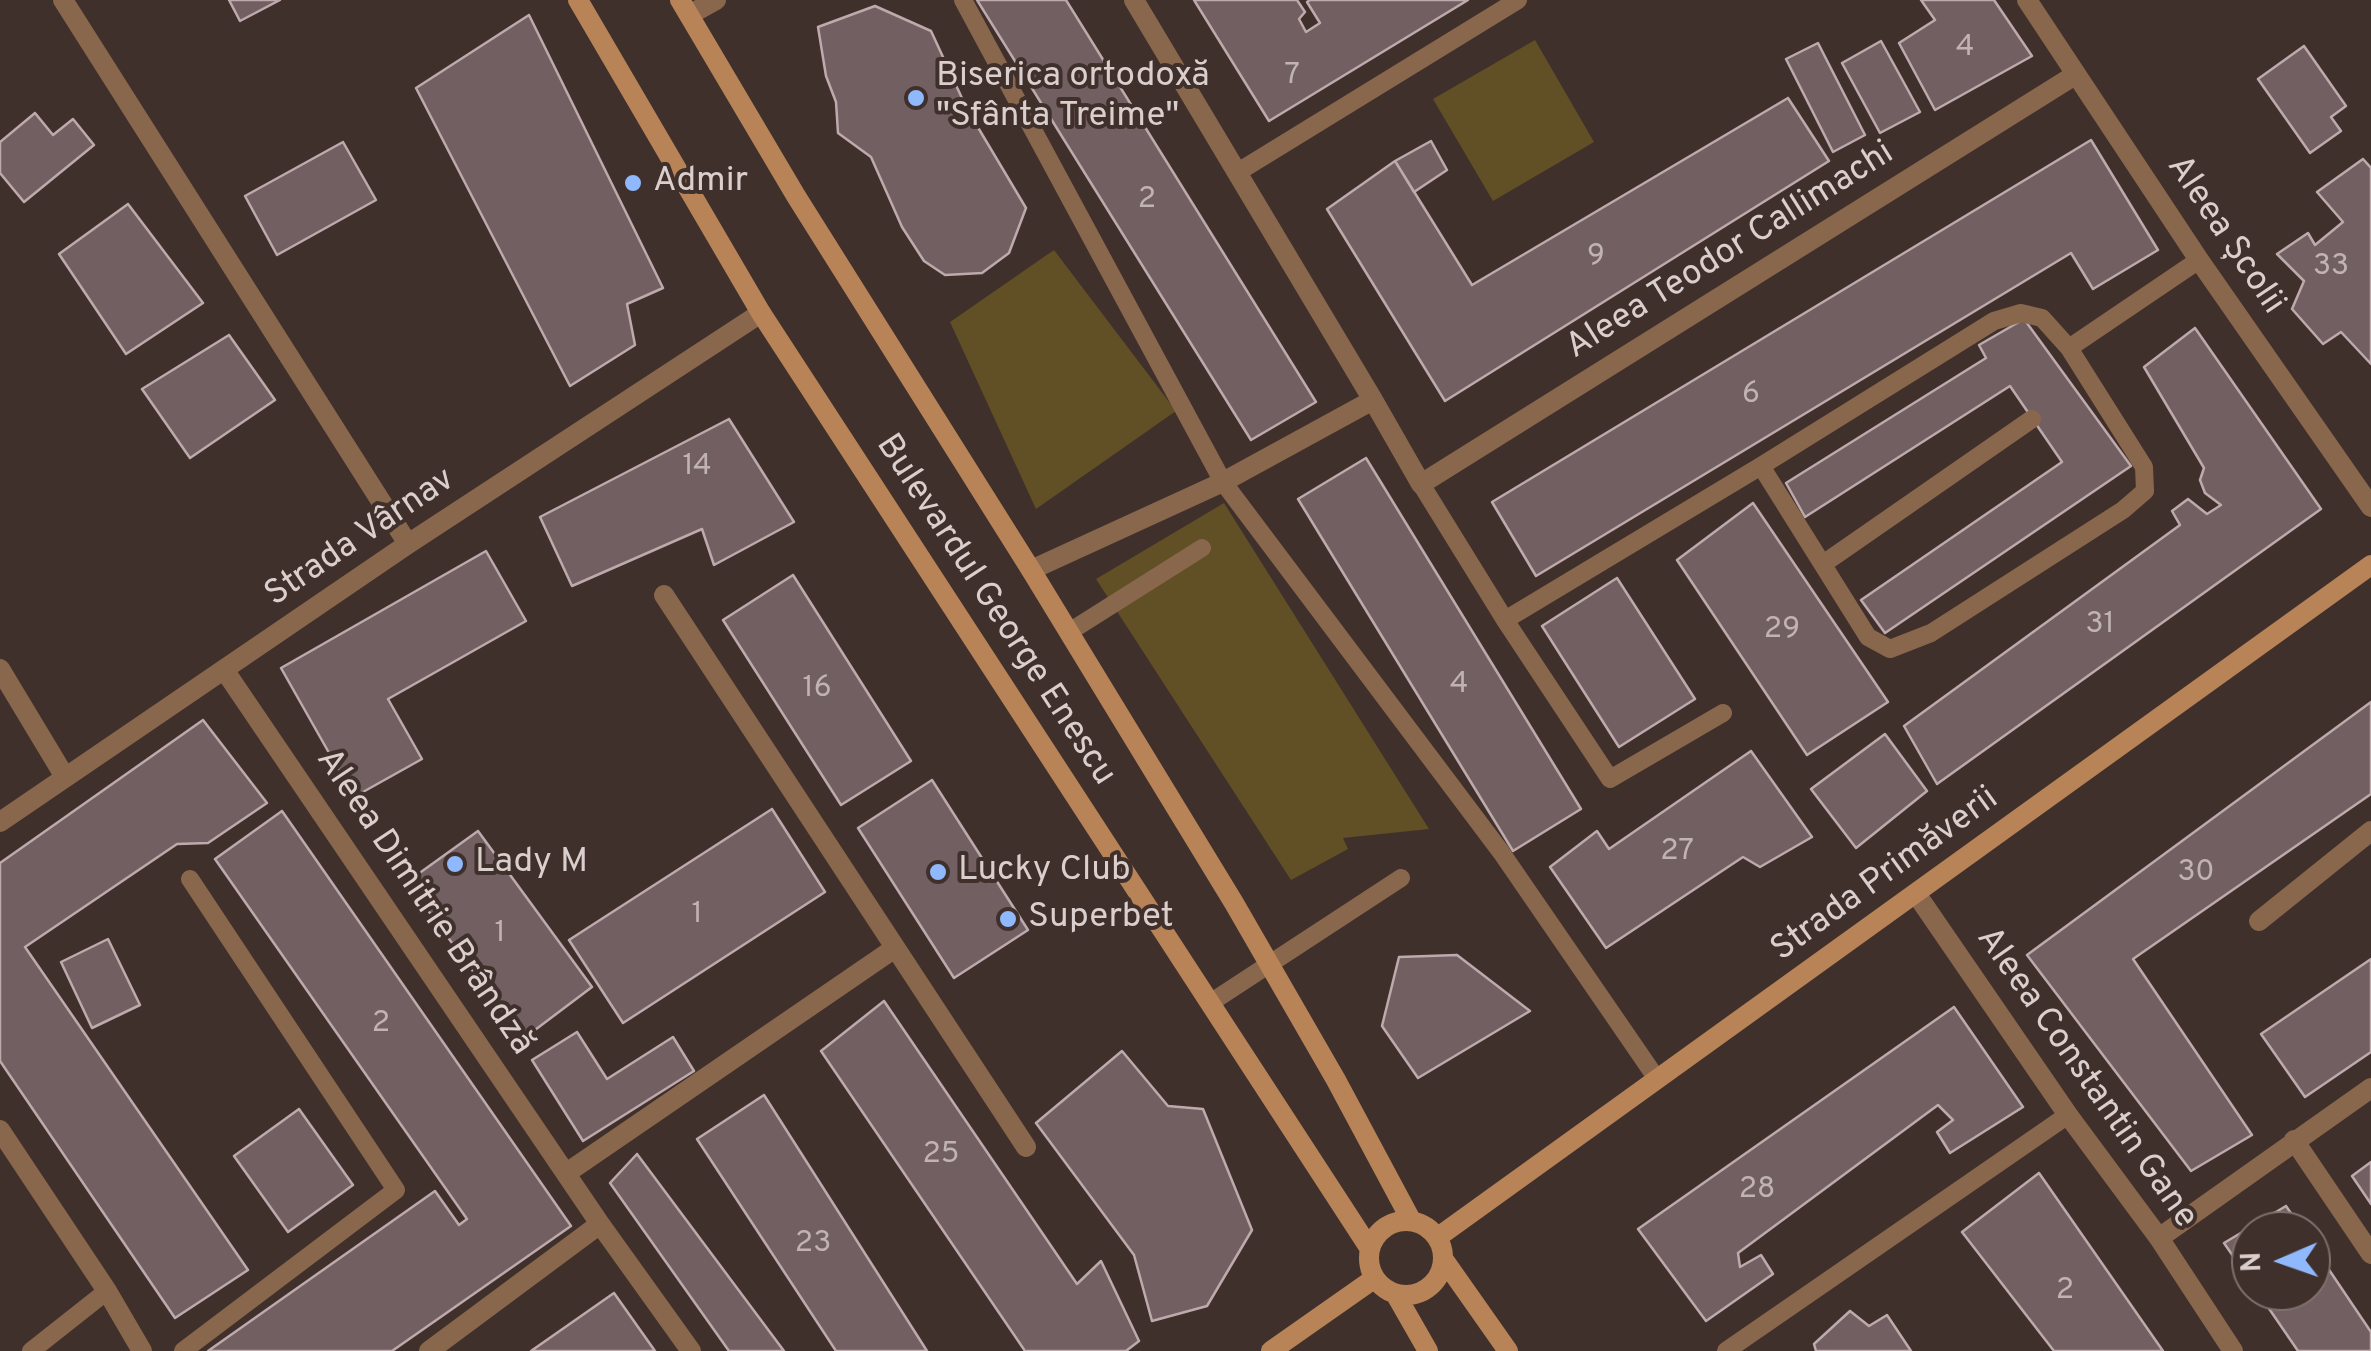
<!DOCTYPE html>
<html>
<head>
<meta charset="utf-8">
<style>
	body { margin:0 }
	#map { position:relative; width:2371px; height:1351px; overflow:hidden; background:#40302c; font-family:Overpass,sans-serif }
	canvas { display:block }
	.north { position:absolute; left:2231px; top:1211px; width:100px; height:100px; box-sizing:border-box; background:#40302c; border:2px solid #7e706c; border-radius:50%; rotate:268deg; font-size:28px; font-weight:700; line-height:40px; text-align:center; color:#dacfcd }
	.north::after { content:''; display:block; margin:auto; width:35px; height:45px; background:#90b8fd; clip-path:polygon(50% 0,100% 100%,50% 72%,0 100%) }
</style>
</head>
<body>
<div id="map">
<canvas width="2371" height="1351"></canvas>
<div class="north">N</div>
</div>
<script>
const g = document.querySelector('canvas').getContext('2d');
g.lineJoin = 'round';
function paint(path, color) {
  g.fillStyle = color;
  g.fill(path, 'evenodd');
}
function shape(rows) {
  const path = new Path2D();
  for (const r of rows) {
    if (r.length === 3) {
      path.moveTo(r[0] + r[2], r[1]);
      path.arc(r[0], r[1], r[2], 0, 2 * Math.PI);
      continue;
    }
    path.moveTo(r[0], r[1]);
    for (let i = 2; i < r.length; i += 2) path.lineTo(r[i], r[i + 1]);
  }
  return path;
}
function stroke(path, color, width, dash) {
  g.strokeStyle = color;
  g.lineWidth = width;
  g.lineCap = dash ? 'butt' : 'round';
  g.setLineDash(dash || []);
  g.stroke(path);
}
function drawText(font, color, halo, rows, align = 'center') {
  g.font = font + ' Overpass,sans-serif';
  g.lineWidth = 8;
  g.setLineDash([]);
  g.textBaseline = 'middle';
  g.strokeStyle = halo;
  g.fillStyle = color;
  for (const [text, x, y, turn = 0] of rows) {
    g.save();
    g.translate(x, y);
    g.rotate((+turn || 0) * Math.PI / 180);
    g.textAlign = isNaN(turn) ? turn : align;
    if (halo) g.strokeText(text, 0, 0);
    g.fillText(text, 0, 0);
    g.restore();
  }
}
const green = shape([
	[1535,40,1594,142,1493,201,1433,99],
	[1054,250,1176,411,1036,509,950,322],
	[1224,503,1429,829,1343,838,1348,849,1291,880,1096,579]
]);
const building = shape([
	[229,0,280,0,240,21,229,0],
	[977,0,1066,0,1316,402,1251,440,977,0],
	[1194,0,1297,0,1305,12,1299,19,1306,32,1320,23,1307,2,1310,0,1468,0,1269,121,1194,0],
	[1921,0,1994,0,2032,56,1935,110,1899,43,1935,20,1921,0],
	[875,6,931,31,967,109,1026,208,1009,253,982,273,945,275,924,261,902,227,871,157,838,133,836,102,826,76,818,27,875,6],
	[529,15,663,288,627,304,635,345,570,386,416,88,529,15],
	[1881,41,1920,112,1880,133,1842,63,1881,41],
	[1818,43,1865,135,1833,152,1786,59,1818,43],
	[2304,46,2346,106,2331,117,2341,131,2310,153,2258,79,2304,46],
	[1788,98,1829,161,1445,401,1327,209,1395,161,1472,285,1788,98],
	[35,113,53,135,73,119,94,145,24,202,0,173,0,142,35,113],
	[2091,140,2158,250,2093,289,2071,253,1536,576,1492,502,2091,140],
	[1431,141,1447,170,1414,192,1395,161,1431,141],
	[343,142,376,200,277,255,245,196,343,142],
	[2363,159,2371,168,2371,364,2341,332,2323,344,2292,309,2304,281,2277,254,2308,233,2315,245,2343,222,2317,192,2363,159],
	[128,204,203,303,126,354,59,254,128,204],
	[2024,319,2131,466,1885,633,1861,600,2062,462,2010,386,1805,517,1786,483,1986,358,1979,345,2024,319],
	[2195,328,2321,509,1937,784,1904,726,2180,525,2172,511,2188,499,2207,514,2221,505,2205,493,2200,480,2204,468,2144,367,2195,328],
	[229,335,275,400,190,458,142,389,229,335],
	[729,419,794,522,714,565,702,529,572,586,540,517,729,419],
	[1366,458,1581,809,1513,851,1298,499,1366,458],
	[1753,503,1888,702,1807,755,1677,560,1753,503],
	[486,551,526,621,388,699,422,759,354,797,281,668,486,551],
	[793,575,911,761,841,805,723,620,793,575],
	[1617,578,1695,699,1619,747,1542,626,1617,578],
	[2371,702,2371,794,2133,959,2252,1135,2191,1171,2027,955,2371,702],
	[203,720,267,803,208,843,177,844,25,947,248,1270,175,1318,0,1061,0,863,203,720],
	[1885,734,1927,791,1856,848,1811,789,1885,734],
	[1751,751,1812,837,1760,867,1743,857,1606,948,1550,867,1597,831,1609,849,1751,751],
	[932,780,1028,930,954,978,858,828,932,780],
	[772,809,825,892,623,1023,569,940,772,809],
	[282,811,571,1226,392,1351,208,1351,435,1191,459,1225,467,1219,215,859,282,811],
	[478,831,592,987,523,1039,407,882,478,831],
	[108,939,140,1005,92,1028,61,962,108,939],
	[1457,955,1530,1011,1418,1078,1382,1026,1399,957,1457,955],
	[2371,959,2371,1052,2305,1097,2261,1034,2371,959],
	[884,1001,1077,1284,1101,1261,1139,1341,1126,1351,1025,1351,821,1051,884,1001],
	[1954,1007,2023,1107,1950,1153,1937,1132,1953,1120,1938,1105,1738,1253,1740,1267,1761,1255,1773,1274,1706,1321,1638,1229,1954,1007],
	[577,1032,607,1079,673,1037,694,1071,583,1141,532,1060,577,1032],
	[1122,1051,1168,1106,1203,1109,1252,1230,1207,1306,1152,1321,1134,1255,1036,1123,1122,1051],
	[764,1095,927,1351,836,1351,697,1139,764,1095],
	[299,1109,353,1185,288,1232,234,1156,299,1109],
	[637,1154,784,1351,729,1351,610,1183,637,1154],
	[2371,1162,2371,1204,2352,1176,2371,1162],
	[2039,1173,2163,1351,2054,1351,1962,1232,2039,1173],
	[2286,1206,2303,1231,2251,1231,2251,1282,2224,1243,2286,1206],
	[2311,1243,2371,1332,2371,1351,2298,1351,2257,1291,2311,1291,2311,1243],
	[614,1293,655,1351,531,1351,614,1293],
	[1850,1311,1869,1326,1887,1315,1911,1351,1816,1351,1814,1344,1850,1311]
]);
const service = shape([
	[963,0,1223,482,1501,852,1657,1079],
	[1238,172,1518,0],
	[1761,466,1868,637,1890,649,1931,633,2123,510,2145,491,2144,467,2069,348],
	[1421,484,1505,620,1610,779,1723,713],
	[1823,564,2032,419],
	[1505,620,1761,466,1994,321,2021,313,2042,318,2069,348,2199,260],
	[1069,632,1202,548],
	[1210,1003,1401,878],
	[31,1351,107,1291],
	[183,1351,396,1190,190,879],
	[1726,1351,2068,1115]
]);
const minor = shape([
	[63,0,408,544],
	[1134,0,1373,400],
	[2027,0,2199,260,2371,507],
	[689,15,716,0],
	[1031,570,1223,482,1373,400,1421,484,2075,75],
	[664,595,1026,1147],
	[0,669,65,777],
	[225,671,600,1224,691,1351],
	[0,822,408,544,761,313],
	[1917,895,2068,1115,2159,1238,2233,1351],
	[2259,921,2371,831],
	[0,1130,107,1291,142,1351],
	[2294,1140,2371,1254],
	[568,1172,895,948],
	[2159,1238,2371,1088],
	[429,1351,600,1224]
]);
const secondary = shape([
	[578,0,761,313,1370,1249],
	[680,0,796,196,1031,570,1234,903,1336,1080,1411,1220],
	[1406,1258,37],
	[1438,1237,2371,565],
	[1444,1260,1508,1351],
	[1396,1295,1428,1351],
	[1271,1351,1375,1278]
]);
const markers = [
	[916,98,10,"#90b8fd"],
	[633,183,10,"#90b8fd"],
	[455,864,10,"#90b8fd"],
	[938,872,10,"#90b8fd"],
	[1008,919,10,"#90b8fd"]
];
const numberNames = [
	["4",1965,49],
	["7",1292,77],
	["2",1147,201],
	["9",1596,258],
	["33",2331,268],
	["6",1751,396],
	["14",697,468],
	["31",2100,626],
	["29",1782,631],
	["4",1459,686],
	["16",817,690],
	["27",1677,853],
	["30",2196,874],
	["1",697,916],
	["1",500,935],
	["2",381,1025],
	["25",941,1156],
	["28",1757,1191],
	["23",813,1245],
	["2",2065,1292]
];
const poiNames = [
	["Biserica ortodoxă",936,78],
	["\"Sfânta Treime\"",936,118],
	["Admir",653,183],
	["Lady M",475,864],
	["Lucky Club",958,872],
	["Superbet",1028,919]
];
const streetNames = [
	["Aleea Școlii",2224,236,56],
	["Aleea Teodor Callimachi",1731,252,-32],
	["Strada Vârnav",361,539,-34],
	["Bulevardul George Enescu",994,611,57],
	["Strada Primăverii",1886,876,-36],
	["Aleea Dimitrie Brândză",423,903,56],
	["Aleea Constantin Gane",2085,1079,55]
];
paint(green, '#614f25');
paint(building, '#725f62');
stroke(building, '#bea9ac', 2.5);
stroke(service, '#89674c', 18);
stroke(minor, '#89674c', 20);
stroke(secondary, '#b88357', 20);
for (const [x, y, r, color] of markers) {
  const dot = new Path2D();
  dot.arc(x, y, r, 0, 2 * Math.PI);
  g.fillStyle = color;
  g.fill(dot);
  stroke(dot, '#40302c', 4);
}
drawText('30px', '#c0b3b2', null, numberNames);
drawText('35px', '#dacfcd', '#40302c', poiNames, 'left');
drawText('35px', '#dacfcd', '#40302c', streetNames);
</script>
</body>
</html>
